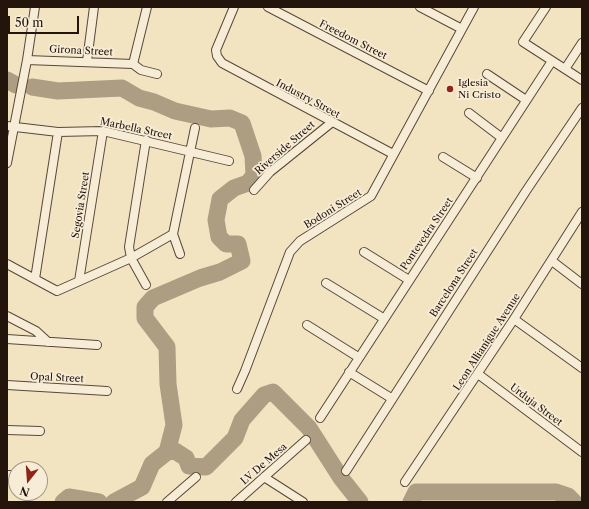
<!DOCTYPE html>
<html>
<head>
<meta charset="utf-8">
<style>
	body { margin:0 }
	#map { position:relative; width:589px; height:509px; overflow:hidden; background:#f3e4c1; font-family:"Libre Caslon Text",serif }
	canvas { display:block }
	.frame { position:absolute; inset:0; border:8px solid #23140c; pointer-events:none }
	.north { position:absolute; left:8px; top:461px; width:40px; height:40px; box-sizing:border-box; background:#f7edd7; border:1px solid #a29686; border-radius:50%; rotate:197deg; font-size:11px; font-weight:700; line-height:16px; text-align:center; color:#23140c }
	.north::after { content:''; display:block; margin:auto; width:14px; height:18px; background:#8f2418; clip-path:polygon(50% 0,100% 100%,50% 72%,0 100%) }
	.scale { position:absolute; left:8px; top:16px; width:71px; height:18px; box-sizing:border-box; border:2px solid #23140c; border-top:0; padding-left:5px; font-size:12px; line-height:14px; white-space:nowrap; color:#23140c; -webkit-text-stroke:3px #f7edd7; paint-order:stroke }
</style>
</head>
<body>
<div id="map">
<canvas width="589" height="509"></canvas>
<div class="frame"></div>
<div class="north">N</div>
<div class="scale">50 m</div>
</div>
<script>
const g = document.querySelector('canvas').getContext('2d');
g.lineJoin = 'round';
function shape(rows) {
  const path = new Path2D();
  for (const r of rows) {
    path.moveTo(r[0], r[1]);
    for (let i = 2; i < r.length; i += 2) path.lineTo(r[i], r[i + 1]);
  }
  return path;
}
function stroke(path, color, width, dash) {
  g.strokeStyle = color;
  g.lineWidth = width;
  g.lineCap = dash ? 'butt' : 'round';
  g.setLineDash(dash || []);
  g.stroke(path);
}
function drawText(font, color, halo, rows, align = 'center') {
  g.font = font + ' "Libre Caslon Text",serif';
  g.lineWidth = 3.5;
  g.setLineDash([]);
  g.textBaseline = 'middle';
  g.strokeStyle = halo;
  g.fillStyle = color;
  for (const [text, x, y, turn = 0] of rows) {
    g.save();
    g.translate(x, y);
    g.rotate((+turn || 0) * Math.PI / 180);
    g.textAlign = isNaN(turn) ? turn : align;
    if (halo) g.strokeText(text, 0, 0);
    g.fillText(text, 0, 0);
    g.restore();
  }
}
const river = shape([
	[7,80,16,85],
	[32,87,58,91,122,88,139,98,154,102,175,111,211,119,230,118,242,123,253,156,254,175,248,183,234,188,220,199,216,220,219,237,226,244,238,244,242,261,220,272,200,278,153,298,145,307,145,318,167,347,168,384,174,425,167,452],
	[63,502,69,497,99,502],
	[114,502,142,487,152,464,167,452,175,451,186,458,189,466,206,467,235,438,242,420,264,395,273,392,309,428,341,478,360,502],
	[411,502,416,492,556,492,568,496,574,502]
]);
const street = shape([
	[234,7,216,50,217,56,222,63,393,154],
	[268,7,429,91],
	[420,7,462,29],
	[546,7,523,42,582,80],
	[27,60,133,64,141,70,157,74],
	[87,61,94,7],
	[133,64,147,7],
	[565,69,582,43],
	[487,74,526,100],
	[469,113,502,138],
	[7,126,58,132,103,131,229,161],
	[146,140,129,247,131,258,146,285],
	[443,157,477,178],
	[7,163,27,60,35,7],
	[254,190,270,172,331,123],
	[364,252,409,280],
	[180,254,173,234,195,128],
	[552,261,582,284],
	[7,264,57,291,131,258,173,234],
	[35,279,58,132],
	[79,281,103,131],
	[326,283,383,318],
	[7,316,36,331,48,342],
	[514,319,582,368],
	[307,325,358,357],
	[7,339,97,345],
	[349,372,391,398],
	[478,374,582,452],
	[7,385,107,391],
	[237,389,245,371,290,252,300,241,371,196,474,7],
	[320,418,552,61],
	[7,430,40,431],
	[346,471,526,191,582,108],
	[7,475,16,475],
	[264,477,303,502],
	[405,482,514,319,582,212],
	[167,502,196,477],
	[236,502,306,440]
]);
const markers = [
	[450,89,4,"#8f2418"]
];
const streetNames = [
	["Freedom Street",353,40,27],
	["Girona Street",81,51,3],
	["Industry Street",308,99,28],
	["Marbella Street",136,129,12],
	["Riverside Street",285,148,-41],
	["Segovia Street",81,205,-81],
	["Bodoni Street",333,209,-32],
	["Pontevedra Street",427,234,-56],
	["Barcelona Street",454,283,-57],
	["Leon Allianigue Avenue",487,342,-57],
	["Opal Street",57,378,3],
	["Urduja Street",536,405,37],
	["LV De Mesa",264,464,-41]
];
const poiNames = [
	["Iglesia",458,83],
	["Ni Cristo",458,95]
];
stroke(river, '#ac9d83', 17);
stroke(street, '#574839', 10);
stroke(street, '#f7edd7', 8);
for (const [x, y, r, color] of markers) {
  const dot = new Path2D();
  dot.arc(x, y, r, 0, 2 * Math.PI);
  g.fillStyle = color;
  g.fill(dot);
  stroke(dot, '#f7edd7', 1.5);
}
drawText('10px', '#23140c', '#f7edd7', streetNames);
drawText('10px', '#23140c', '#f7edd7', poiNames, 'left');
</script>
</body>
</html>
